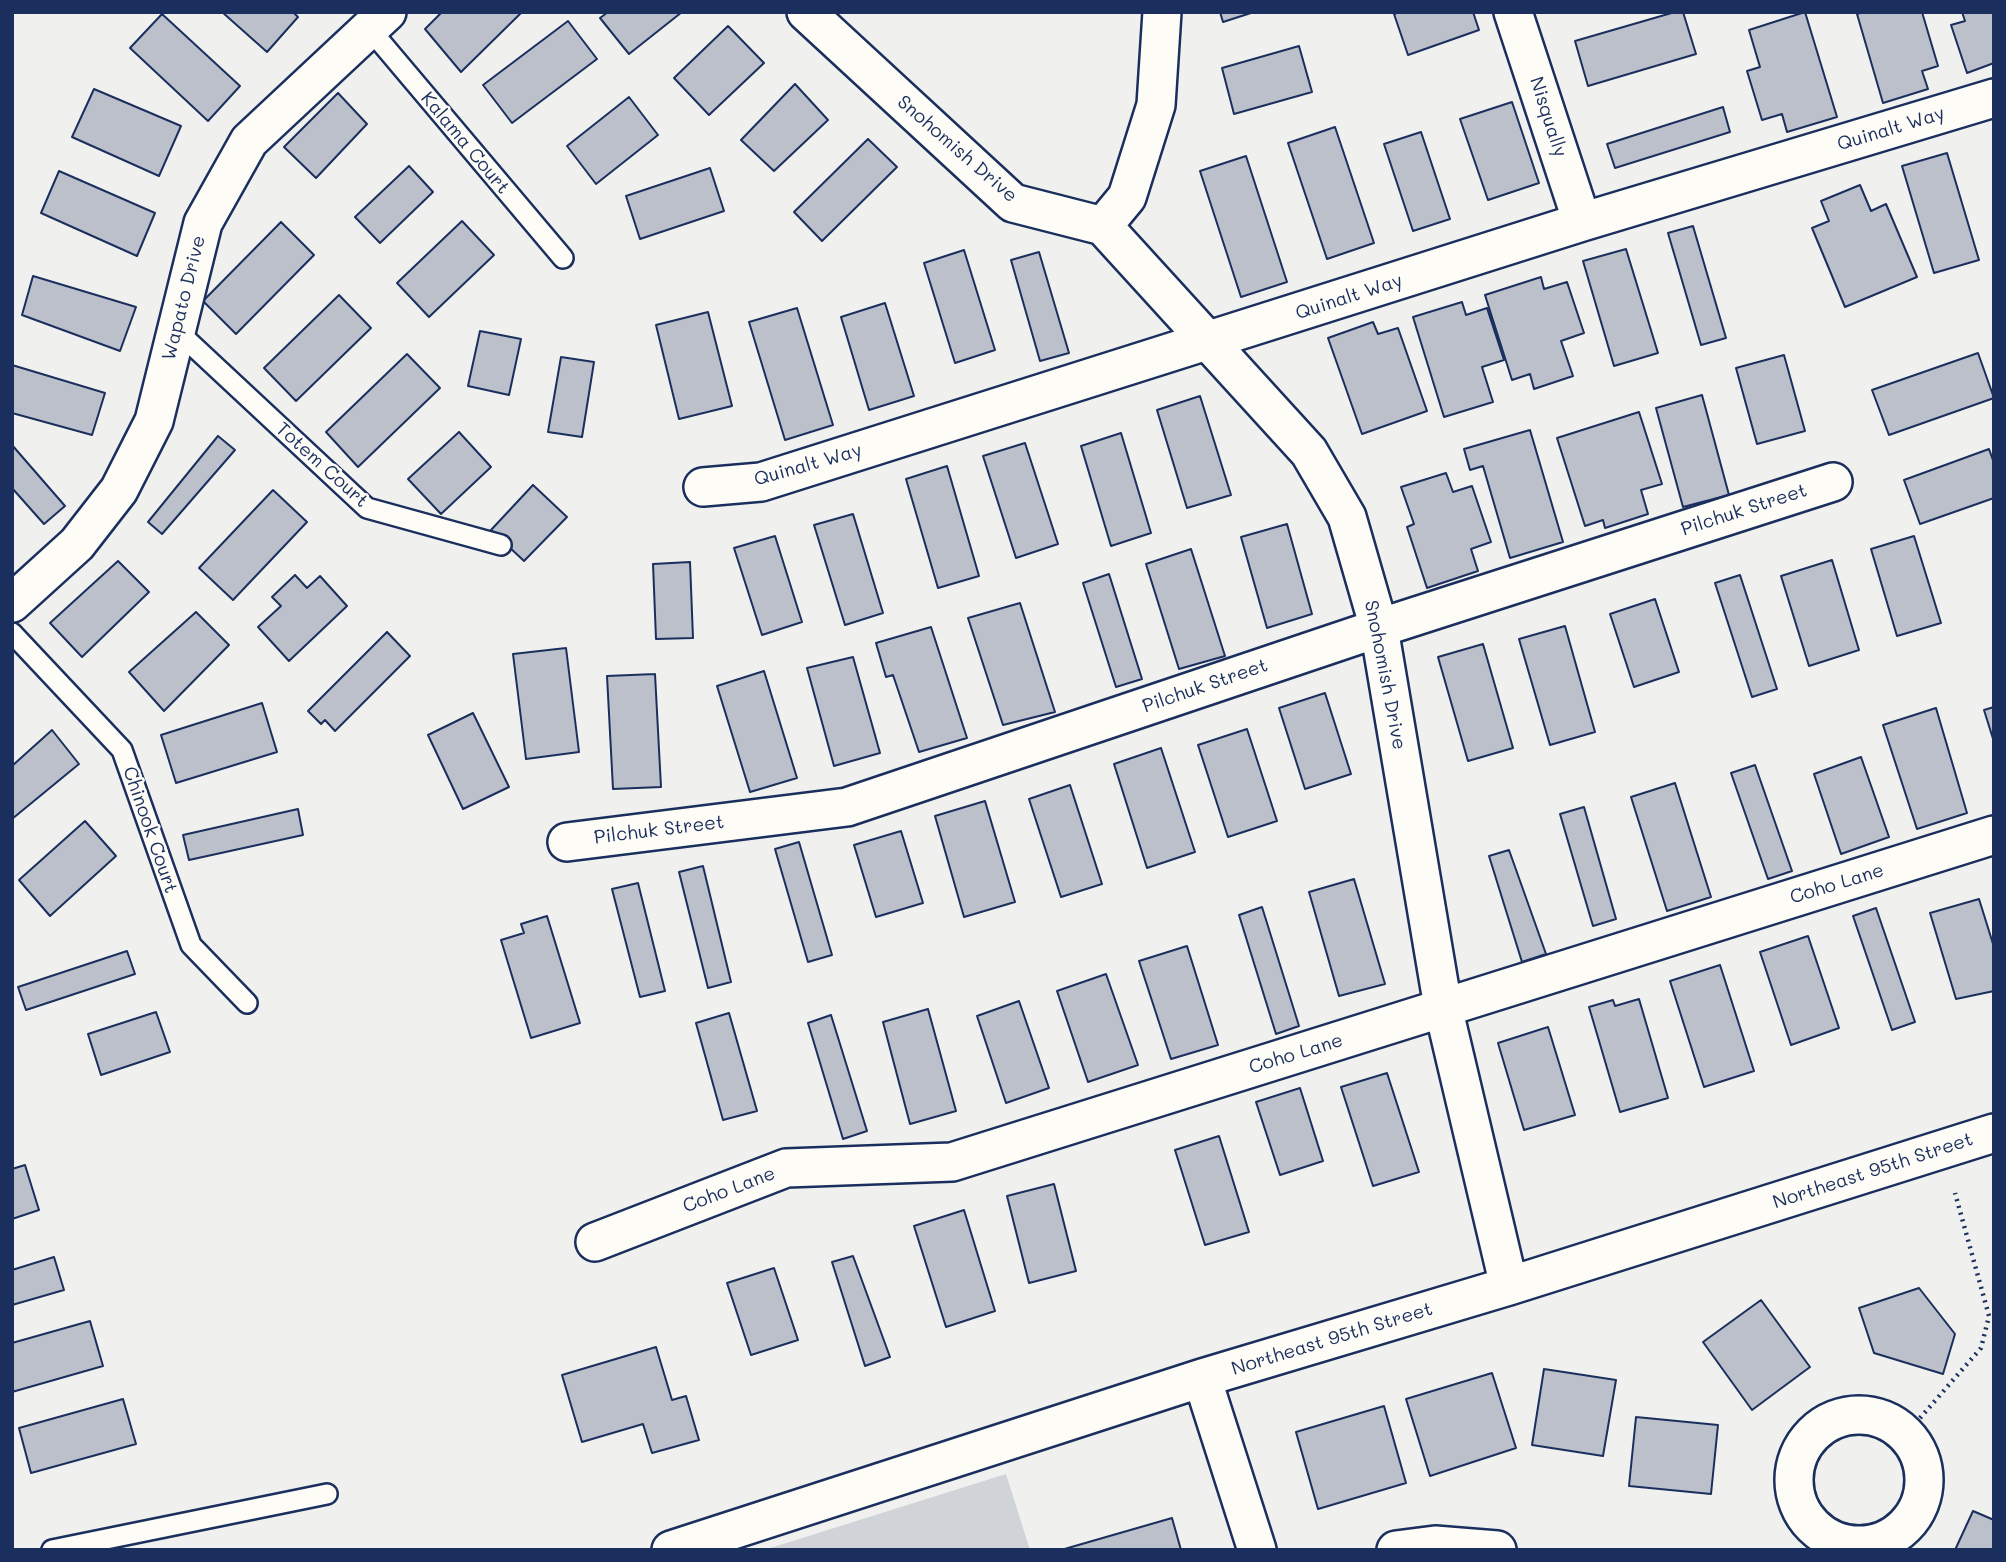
<!DOCTYPE html>
<html>
<head>
<meta charset="utf-8">
<style>
	body { margin:0 }
	#map { position:relative; width:2006px; height:1562px; overflow:hidden; background:#f0f0ee; font-family:Mali,sans-serif }
	canvas { display:block }
	.frame { position:absolute; inset:0; border:14px solid #1b2f5e; pointer-events:none }
</style>
</head>
<body>
<div id="map">
<canvas width="2006" height="1562"></canvas>
<div class="frame"></div>
</div>
<script>
const g = document.querySelector('canvas').getContext('2d');
g.lineJoin = 'round';
function paint(path, color) {
  g.fillStyle = color;
  g.fill(path, 'evenodd');
}
function shape(rows) {
  const path = new Path2D();
  for (const r of rows) {
    if (r.length === 3) {
      path.moveTo(r[0] + r[2], r[1]);
      path.arc(r[0], r[1], r[2], 0, 2 * Math.PI);
      continue;
    }
    path.moveTo(r[0], r[1]);
    for (let i = 2; i < r.length; i += 2) path.lineTo(r[i], r[i + 1]);
  }
  return path;
}
function stroke(path, color, width, dash) {
  g.strokeStyle = color;
  g.lineWidth = width;
  g.lineCap = dash ? 'butt' : 'round';
  g.setLineDash(dash || []);
  g.stroke(path);
}
function drawText(font, color, halo, rows, align = 'center') {
  g.font = font + ' Mali,sans-serif';
  g.lineWidth = 5;
  g.setLineDash([]);
  g.textBaseline = 'middle';
  g.strokeStyle = halo;
  g.fillStyle = color;
  for (const [text, x, y, turn = 0] of rows) {
    g.save();
    g.translate(x, y);
    g.rotate((+turn || 0) * Math.PI / 180);
    g.textAlign = isNaN(turn) ? turn : align;
    if (halo) g.strokeText(text, 0, 0);
    g.fillText(text, 0, 0);
    g.restore();
  }
}
const green = shape([
	[1006,1474,1030,1550,764,1550]
]);
const building = shape([
	[222,12,293,12,298,17,267,52,222,12],
	[442,12,522,12,461,72,425,29,442,12],
	[608,12,682,12,629,54,600,18,608,12],
	[1220,12,1254,12,1223,22,1220,12],
	[1400,12,1473,12,1479,30,1408,55,1394,14,1400,12],
	[1675,12,1683,12,1696,54,1588,86,1575,41,1675,12],
	[1805,12,1837,117,1787,132,1782,114,1762,120,1747,71,1760,67,1749,30,1805,12],
	[1863,12,1922,12,1938,66,1922,71,1928,89,1883,103,1857,14,1863,12],
	[1962,12,1994,12,1994,63,1967,73,1951,25,1965,21,1962,12],
	[162,14,240,86,208,121,130,48,162,14],
	[568,21,597,59,512,123,483,85,568,21],
	[728,26,764,63,709,115,674,78,728,26],
	[1299,46,1312,92,1234,114,1222,68,1299,46],
	[795,84,828,120,774,171,741,140,795,84],
	[94,89,181,126,159,176,72,137,94,89],
	[338,93,367,124,316,178,284,147,338,93],
	[629,97,658,135,596,184,567,146,629,97],
	[1512,102,1539,183,1488,200,1460,119,1512,102],
	[1723,107,1730,132,1615,168,1607,144,1723,107],
	[1335,127,1374,243,1327,259,1288,143,1335,127],
	[1421,132,1450,219,1413,231,1384,144,1421,132],
	[868,139,897,167,822,241,794,212,868,139],
	[1947,153,1979,260,1934,273,1902,166,1947,153],
	[1246,156,1287,282,1241,297,1200,171,1246,156],
	[409,166,433,192,380,243,355,217,409,166],
	[710,168,724,211,640,239,626,196,710,168],
	[59,171,155,213,137,256,41,213,59,171],
	[1860,185,1871,211,1886,204,1917,277,1845,307,1812,228,1829,221,1821,201,1860,185],
	[462,221,494,255,429,317,397,283,462,221],
	[281,222,314,255,236,334,203,301,281,222],
	[1693,226,1726,338,1701,345,1668,233,1693,226],
	[1626,249,1658,353,1614,366,1583,261,1626,249],
	[964,250,995,350,955,363,924,263,964,250],
	[1039,252,1069,353,1040,361,1011,260,1039,252],
	[33,276,136,307,120,351,22,315,33,276],
	[1541,277,1544,289,1567,282,1584,333,1561,341,1573,376,1534,389,1530,374,1512,380,1485,295,1541,277],
	[339,295,371,328,296,401,264,368,339,295],
	[1462,302,1466,315,1487,308,1504,360,1482,367,1493,402,1444,417,1413,317,1462,302],
	[885,303,914,396,869,410,841,317,885,303],
	[797,308,833,425,785,440,749,322,797,308],
	[708,312,732,406,679,419,656,325,708,312],
	[1373,322,1378,334,1398,328,1427,411,1362,434,1328,338,1373,322],
	[480,331,521,339,509,395,468,386,480,331],
	[1978,353,1994,398,1889,435,1872,390,1978,353],
	[407,354,440,388,358,467,326,432,407,354],
	[1784,355,1805,431,1757,444,1736,368,1784,355],
	[561,357,594,362,582,437,548,432,561,357],
	[12,365,105,393,92,435,12,413,12,365],
	[1702,395,1729,495,1683,507,1656,408,1702,395],
	[1200,396,1231,495,1187,508,1157,410,1200,396],
	[1639,412,1662,484,1641,490,1648,514,1605,528,1603,520,1585,526,1557,438,1639,412],
	[1530,430,1563,542,1510,558,1483,466,1470,470,1464,449,1530,430],
	[459,432,491,467,441,514,408,479,459,432],
	[1121,433,1151,533,1111,546,1081,446,1121,433],
	[218,436,235,450,162,534,148,522,218,436],
	[1025,443,1058,544,1016,558,983,456,1025,443],
	[12,445,65,506,44,524,12,488,12,445],
	[1989,449,1994,463,1994,498,1920,524,1904,480,1989,449],
	[947,466,979,576,938,588,906,479,947,466],
	[1446,473,1453,492,1472,486,1491,542,1471,549,1478,571,1427,588,1407,527,1414,524,1401,487,1446,473],
	[533,485,567,517,524,561,491,530,533,485],
	[273,490,307,522,233,600,199,568,273,490],
	[853,514,883,613,845,625,814,525,853,514],
	[1287,524,1312,614,1267,628,1241,537,1287,524],
	[775,536,802,622,762,635,734,548,775,536],
	[1914,536,1941,623,1897,636,1871,549,1914,536],
	[1191,549,1225,656,1179,669,1146,564,1191,549],
	[1832,560,1859,650,1809,666,1781,576,1832,560],
	[118,561,149,592,82,657,50,623,118,561],
	[690,562,693,638,656,639,653,564,690,562],
	[1109,574,1142,679,1116,687,1083,583,1109,574],
	[295,575,307,588,320,576,347,606,289,661,258,627,281,606,272,597,295,575],
	[1740,575,1777,689,1752,697,1715,583,1740,575],
	[1655,599,1679,672,1634,687,1610,614,1655,599],
	[1020,603,1055,712,1003,725,968,618,1020,603],
	[196,612,229,645,164,711,129,672,196,612],
	[1565,626,1595,732,1550,745,1519,639,1565,626],
	[931,627,967,738,919,752,893,675,886,677,876,643,931,627],
	[387,632,410,656,335,731,325,720,321,724,308,711,387,632],
	[1483,644,1513,748,1468,761,1438,657,1483,644],
	[566,648,579,752,526,759,513,654,566,648],
	[853,657,880,753,834,766,807,668,853,657],
	[764,671,797,778,750,792,717,686,764,671],
	[655,674,661,787,613,789,607,676,655,674],
	[1325,693,1351,774,1305,789,1279,708,1325,693],
	[262,703,277,752,176,783,161,735,262,703],
	[1994,707,1994,742,1984,710,1994,707],
	[1936,708,1967,813,1917,829,1883,725,1936,708],
	[473,713,509,787,463,809,428,735,473,713],
	[1247,729,1277,821,1228,837,1198,745,1247,729],
	[52,730,79,764,12,819,12,766,52,730],
	[1161,748,1195,852,1147,868,1114,764,1161,748],
	[1861,757,1889,837,1841,854,1814,774,1861,757],
	[1755,765,1792,871,1768,879,1731,773,1755,765],
	[1675,783,1711,897,1667,911,1631,797,1675,783],
	[1070,785,1102,884,1061,897,1029,799,1070,785],
	[985,801,1015,902,964,917,935,816,985,801],
	[1584,807,1616,919,1593,926,1560,814,1584,807],
	[298,809,303,835,189,860,183,835,298,809],
	[85,821,116,856,50,916,19,880,85,821],
	[901,831,923,903,876,917,854,845,901,831],
	[799,842,832,955,808,962,775,849,799,842],
	[1509,850,1546,954,1522,962,1489,856,1509,850],
	[703,866,731,982,708,988,679,872,703,866],
	[1354,879,1385,984,1339,996,1309,892,1354,879],
	[638,883,665,991,640,997,612,889,638,883],
	[1979,899,1994,947,1994,991,1956,999,1930,913,1979,899],
	[1262,907,1299,1026,1276,1034,1239,915,1262,907],
	[1876,908,1915,1022,1892,1030,1853,916,1876,908],
	[547,916,580,1023,531,1038,501,940,524,933,521,924,547,916],
	[1808,936,1839,1028,1791,1045,1760,952,1808,936],
	[1187,946,1218,1045,1171,1059,1139,961,1187,946],
	[127,951,135,974,26,1010,18,987,127,951],
	[1720,965,1754,1071,1704,1087,1670,981,1720,965],
	[1106,974,1138,1065,1088,1082,1057,991,1106,974],
	[1639,999,1668,1098,1620,1112,1589,1007,1613,1000,1615,1006,1639,999],
	[1019,1001,1049,1088,1006,1103,977,1016,1019,1001],
	[928,1009,956,1111,910,1124,883,1022,928,1009],
	[156,1012,170,1052,101,1075,88,1034,156,1012],
	[729,1013,757,1111,723,1120,696,1023,729,1013],
	[831,1015,867,1131,843,1139,808,1023,831,1015],
	[1548,1027,1575,1115,1524,1130,1498,1043,1548,1027],
	[1387,1073,1419,1172,1373,1186,1341,1087,1387,1073],
	[1300,1088,1323,1161,1280,1175,1256,1102,1300,1088],
	[1219,1136,1249,1232,1205,1245,1175,1150,1219,1136],
	[25,1165,39,1210,12,1219,12,1169,25,1165],
	[1054,1184,1076,1271,1029,1283,1007,1196,1054,1184],
	[964,1210,995,1311,946,1327,914,1226,964,1210],
	[853,1256,890,1357,865,1366,832,1262,853,1256],
	[54,1257,64,1290,12,1305,12,1270,54,1257],
	[774,1268,798,1340,751,1355,727,1283,774,1268],
	[1919,1288,1955,1334,1943,1374,1874,1353,1859,1308,1919,1288],
	[1761,1300,1810,1367,1752,1410,1703,1342,1761,1300],
	[90,1321,103,1366,12,1392,12,1343,90,1321],
	[656,1347,672,1400,686,1396,699,1440,652,1453,643,1424,582,1442,562,1375,656,1347],
	[1544,1369,1616,1380,1603,1456,1532,1445,1544,1369],
	[1492,1373,1516,1448,1430,1476,1406,1399,1492,1373],
	[123,1399,136,1444,31,1473,19,1428,123,1399],
	[1384,1406,1406,1483,1318,1509,1296,1432,1384,1406],
	[1636,1417,1718,1425,1711,1494,1629,1486,1636,1417],
	[1973,1511,1994,1520,1994,1550,1955,1550,1973,1511],
	[1172,1518,1181,1550,1061,1550,1172,1518]
]);
const path = shape([
	[1920,1418,1981,1348,1989,1316,1955,1193]
]);
const lane = shape([
	[368,27,563,258],
	[175,329,367,508,501,545],
	[12,633,122,750,191,945,247,1003],
	[52,1550,327,1494]
]);
const street = shape([
	[806,12,1013,203,1103,226,1309,452,1347,517,1379,628,1443,1007,1509,1286],
	[1513,12,1582,222],
	[1103,226,1127,197,1156,105,1162,12],
	[703,487,761,482,1582,222,1994,98],
	[12,603,77,544,119,490,154,421,203,223,249,141,387,12],
	[567,842,847,807,1379,628,1833,482],
	[595,1242,786,1168,952,1162,1994,835],
	[1202,1378,1257,1550],
	[1859,1480,65],
	[671,1550,1202,1378,1509,1286,1994,1133],
	[1396,1550,1435,1545,1497,1550]
]);
const streetNames = [
	["Nisqually",1548,117,72],
	["Quinalt Way",1891,129,-17],
	["Kalama Court",465,143,50],
	["Snohomish Drive",957,149,41],
	["Quinalt Way",1349,297,-18],
	["Wapato Drive",184,298,-76],
	["Totem Court",322,465,42],
	["Quinalt Way",808,465,-16],
	["Pilchuk Street",1744,510,-18],
	["Snohomish Drive",1385,675,79],
	["Pilchuk Street",1205,686,-19],
	["Chinook Court",150,830,71],
	["Pilchuk Street",659,830,-7],
	["Coho Lane",1837,884,-17],
	["Coho Lane",1296,1054,-17],
	["Northeast 95th Street",1873,1171,-18],
	["Coho Lane",729,1190,-21],
	["Northeast 95th Street",1332,1339,-17]
];
paint(green, '#d0d3d8');
paint(building, '#bbc0ca');
stroke(building, '#1b2f5e', 2);
stroke(lane, '#1b2f5e', 24);
stroke(street, '#1b2f5e', 42);
stroke(path, '#1b2f5e', 4.5, [2, 5]);
stroke(lane, '#fdfcf7', 19);
stroke(street, '#fdfcf7', 37);
drawText('19px', '#1b2f5e', '#fdfcf7', streetNames);
</script>
</body>
</html>
